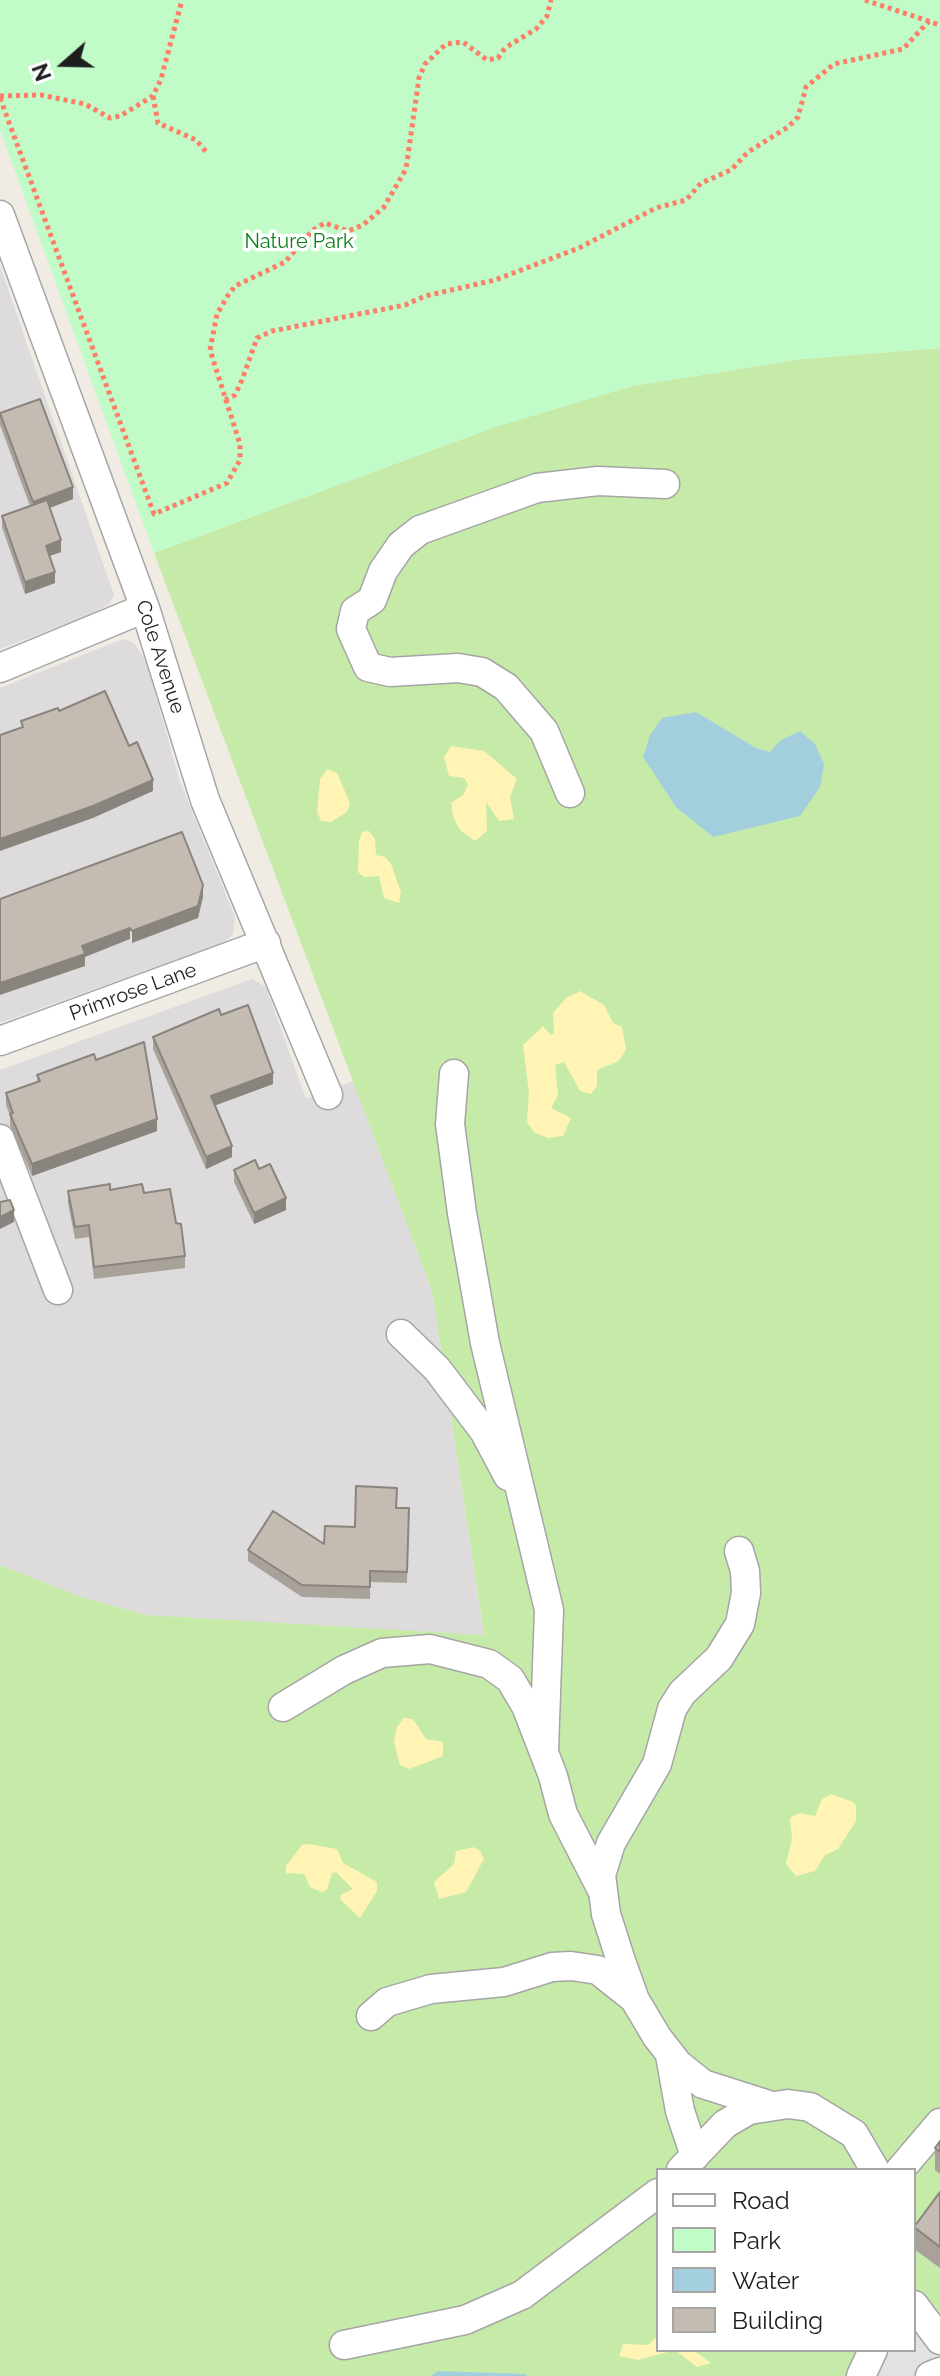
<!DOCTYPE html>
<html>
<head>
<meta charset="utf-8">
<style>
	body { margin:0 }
	#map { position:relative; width:940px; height:2376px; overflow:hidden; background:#f0ece4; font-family:Raleway,sans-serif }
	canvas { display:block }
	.legend { position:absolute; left:656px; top:2168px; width:260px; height:184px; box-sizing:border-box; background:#fff; border:2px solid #a5a5a5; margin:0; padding:10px 14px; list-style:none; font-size:24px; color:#1e1e1e }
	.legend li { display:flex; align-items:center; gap:16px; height:40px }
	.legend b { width:40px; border:2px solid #a5a5a5 }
	.north { position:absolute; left:24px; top:24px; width:80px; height:80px; -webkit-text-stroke:6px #fff; paint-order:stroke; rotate:250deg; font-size:22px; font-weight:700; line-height:32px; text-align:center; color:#1e1e1e }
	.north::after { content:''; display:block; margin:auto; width:28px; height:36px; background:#1e1e1e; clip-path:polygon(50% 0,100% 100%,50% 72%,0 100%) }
</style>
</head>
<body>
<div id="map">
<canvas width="940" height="2376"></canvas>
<ul class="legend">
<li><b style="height:10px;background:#fff"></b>Road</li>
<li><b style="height:22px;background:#c0fbc8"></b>Park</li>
<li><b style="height:22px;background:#a3cede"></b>Water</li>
<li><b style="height:22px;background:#c4bcb3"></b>Building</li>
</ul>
<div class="north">N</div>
</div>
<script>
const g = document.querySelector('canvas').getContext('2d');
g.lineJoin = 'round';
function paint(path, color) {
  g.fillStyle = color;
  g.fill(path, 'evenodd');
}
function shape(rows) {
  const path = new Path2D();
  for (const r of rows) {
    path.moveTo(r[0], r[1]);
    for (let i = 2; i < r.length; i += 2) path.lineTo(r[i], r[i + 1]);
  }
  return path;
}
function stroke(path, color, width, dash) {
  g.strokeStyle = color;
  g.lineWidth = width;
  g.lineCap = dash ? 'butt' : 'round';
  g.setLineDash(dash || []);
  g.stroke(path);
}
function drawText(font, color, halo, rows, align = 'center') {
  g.font = font + ' Raleway,sans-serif';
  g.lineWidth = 7;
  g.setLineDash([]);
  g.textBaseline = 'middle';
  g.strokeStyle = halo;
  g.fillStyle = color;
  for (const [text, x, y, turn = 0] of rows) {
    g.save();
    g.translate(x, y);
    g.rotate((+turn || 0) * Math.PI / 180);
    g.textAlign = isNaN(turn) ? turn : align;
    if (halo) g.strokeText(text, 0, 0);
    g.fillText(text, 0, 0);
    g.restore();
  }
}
const residential = shape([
	[0,266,114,595,109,604,87,616,0,649],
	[123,639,134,643,147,663,179,779,235,917,233,934,225,942,0,1023,0,688],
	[252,979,266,987,306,1099,353,1081,432,1291,484,1636,146,1615,81,1597,0,1565,0,1070]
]);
const grass = shape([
	[940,348,940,2316,914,2325,914,2170,658,2170,658,2350,877,2350,866,2376,0,2376,0,1565,81,1597,146,1615,484,1635,432,1291,154,553,495,427,632,386,802,359]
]);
const sand = shape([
	[451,746,484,751,517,779,510,797,514,819,499,821,486,802,487,831,475,841,460,830,453,816,451,803,464,794,468,784,464,778,449,776,444,757],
	[327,769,337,773,350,803,347,812,331,822,321,821,317,812,320,779],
	[369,831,375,839,376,855,385,857,391,864,401,892,399,903,384,898,379,876,364,877,358,872,359,841,362,832],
	[580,991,604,1005,613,1023,622,1027,626,1049,619,1061,597,1070,597,1086,591,1094,580,1091,564,1062,555,1065,558,1095,551,1108,571,1118,563,1136,548,1138,535,1133,527,1122,529,1093,523,1045,543,1026,551,1035,554,1033,553,1013,566,998],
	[404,1718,413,1719,426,1739,443,1742,443,1756,409,1769,400,1765,394,1742,397,1727],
	[831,1794,853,1802,856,1805,856,1821,838,1849,825,1855,815,1871,796,1876,786,1864,792,1839,790,1818,799,1813,815,1816,822,1799],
	[308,1844,337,1849,343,1863,377,1882,377,1891,360,1918,340,1899,341,1895,353,1889,336,1872,332,1873,327,1890,321,1892,310,1887,304,1874,286,1873,286,1866,302,1845],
	[473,1847,480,1851,484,1859,466,1892,439,1899,434,1882,454,1864,456,1851],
	[658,2336,658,2350,693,2350,711,2363,697,2367,675,2350,638,2360,619,2356,623,2344,648,2345]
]);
const park = shape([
	[0,0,940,0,940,348,802,359,632,386,495,427,154,553,0,130]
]);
const parking = shape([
	[940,2323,940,2376,874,2376,885,2350,914,2350,914,2333]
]);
const water = shape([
	[696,712,756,748,770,752,781,740,800,731,815,744,824,764,820,787,800,816,713,837,676,807,643,757,650,735,662,718],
	[438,2371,525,2374,527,2376,431,2376]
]);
const path = shape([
	[865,0,940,25],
	[0,96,41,95,85,104,110,118,120,116,153,96,161,79,182,0],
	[153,96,158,123,196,140,208,154],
	[0,98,154,514,227,483,240,460,240,444,210,350,217,314,227,297,235,286,285,262,313,230,325,223,348,231,363,225,384,207,406,169,419,78,425,64,446,44,463,42,487,60,498,58,505,48,536,29,547,16,551,0],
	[225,400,235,395,242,380,257,338,272,331,405,305,425,296,495,280,579,248,656,208,686,200,701,183,731,170,748,152,788,127,798,117,806,87,834,64,903,49,929,21]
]);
const minor = shape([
	[0,215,145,608,205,800,328,1095],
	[0,668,145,608],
	[570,793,544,731,506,687,482,672,458,668,390,672,368,667,351,629,355,611,372,600,383,571,401,545,420,530,537,488,598,481,665,484],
	[0,1041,266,943],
	[454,1074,450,1124,462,1213,485,1343,549,1610,544,1749],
	[0,1139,58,1290],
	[401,1334,437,1369,484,1431,508,1476],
	[739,1551,745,1571,746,1593,740,1624,719,1658,682,1693,672,1709,657,1764,611,1843,601,1875,606,1914,621,1961,635,2000,657,2037,678,2064,703,2084,769,2105],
	[283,1707,344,1670,382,1653,430,1649,489,1664,510,1679,526,1706,553,1776,563,1814,603,1892],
	[371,2016,387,2002,431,1989,504,1982,552,1967,571,1966,598,1970,632,1997],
	[670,2055,680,2111,695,2156],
	[681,2170,725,2124,749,2110,788,2104,810,2107,854,2134,875,2170],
	[900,2170,940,2123],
	[914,2305,940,2340],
	[344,2345,465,2320,522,2295,658,2193],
	[861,2376,873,2350],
	[930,2376,940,2372]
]);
const wall = shape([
	[0,413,73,499,50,508,61,552,50,556,55,583,25,594,2,527,2,516,30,506,0,425],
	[221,1015,273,1084,215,1105,232,1157,206,1169,153,1049,153,1037],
	[96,1060,157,1131,32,1176,10,1126,10,1116,6,1105,6,1093,37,1082,37,1075],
	[234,1170,286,1210,254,1224,234,1182],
	[110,1190,144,1193,176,1223,185,1256,185,1268,94,1279,89,1237,75,1239,68,1203,68,1191],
	[396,1508,409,1508,407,1583,370,1582,370,1599,302,1597,248,1561,248,1550,324,1544,355,1527],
	[940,2141,940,2174,935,2170,935,2148],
	[940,2192,940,2268,914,2249,914,2227]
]);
const shadedWall = shape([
	[73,487,73,499,33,514,33,502],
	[61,540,61,552,46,557,46,546],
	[55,572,55,583,25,594,25,582],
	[153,780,153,791,93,818,0,851,0,839],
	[203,885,203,897,198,918,132,943,132,931],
	[130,928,130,939,85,957,85,966,0,995,0,983,82,946],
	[273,1073,273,1084,211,1107,211,1096],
	[157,1119,157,1131,32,1176,32,1164],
	[232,1146,232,1157,206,1169,206,1157],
	[286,1198,286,1210,254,1224,254,1213],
	[14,1210,14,1222,0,1229,0,1217]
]);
const building = shape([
	[40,399,73,487,33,502,0,413,40,399],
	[47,500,61,540,46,546,55,572,25,582,2,516,47,500],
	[105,691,129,746,137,742,153,780,93,806,0,839,0,735,23,727,21,721,58,708,59,711,105,691],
	[182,832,203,885,198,906,132,931,130,928,82,946,85,954,0,983,0,899,182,832],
	[248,1005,273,1073,211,1096,232,1146,206,1157,153,1037,219,1009,221,1015,248,1005],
	[144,1042,157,1119,32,1164,10,1114,13,1113,6,1093,40,1081,37,1075,94,1054,96,1060,144,1042],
	[255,1160,259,1169,270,1164,286,1198,254,1213,234,1170,255,1160],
	[110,1184,110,1190,142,1184,144,1193,170,1189,176,1223,181,1224,185,1256,94,1267,89,1225,75,1227,68,1191,110,1184],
	[10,1200,14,1210,0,1217,0,1202,10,1200],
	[356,1486,397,1488,396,1508,409,1508,407,1572,370,1571,370,1587,302,1585,248,1550,273,1511,324,1544,325,1526,355,1527,356,1486],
	[940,2141,940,2152,935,2148,940,2141],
	[940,2192,940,2247,914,2227,940,2192]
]);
const parkNames = [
	["Nature Park",299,242]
];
const streetNames = [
	["Cole Avenue",160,657,72],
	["Primrose Lane",133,992,-20]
];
paint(residential, '#dddbdb');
paint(grass, '#c6eba9');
paint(sand, '#fff4b3');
paint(park, '#c0fbc8');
paint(parking, '#e2e2e2');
paint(water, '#a3cede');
stroke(minor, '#a5a5a5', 31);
stroke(path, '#fd7f68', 5, [4, 4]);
stroke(minor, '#fff', 28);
paint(wall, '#a9a29a');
paint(shadedWall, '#89847d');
paint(building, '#c4bcb3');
stroke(building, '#89847d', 2);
drawText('20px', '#098019', '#fff', parkNames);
drawText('20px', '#1e1e1e', '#fff', streetNames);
</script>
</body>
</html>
